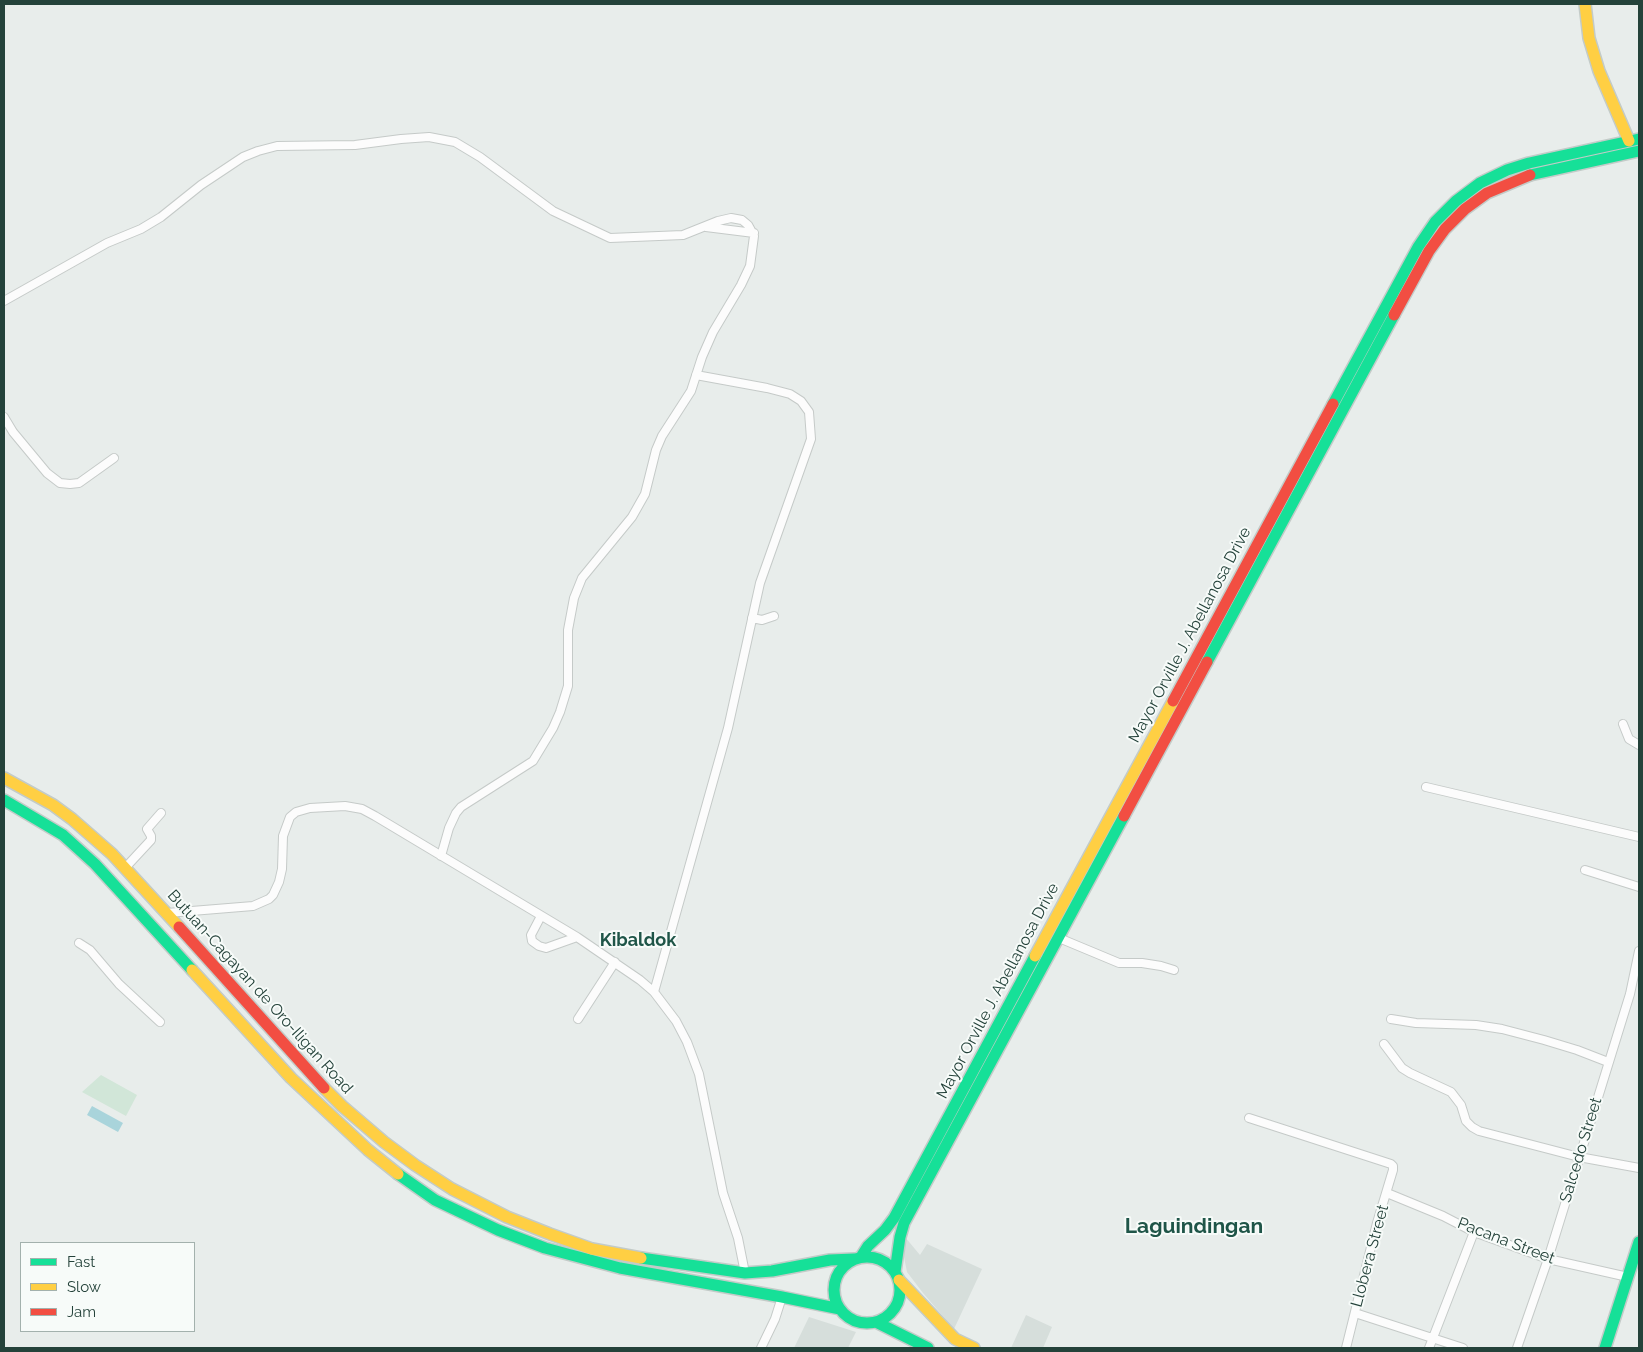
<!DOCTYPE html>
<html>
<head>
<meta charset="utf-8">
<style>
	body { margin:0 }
	#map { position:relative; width:1643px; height:1352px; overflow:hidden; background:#e8edeb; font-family:Raleway,sans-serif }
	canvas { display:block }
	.frame { position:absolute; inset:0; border:5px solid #24423a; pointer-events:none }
	.legend { position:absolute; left:20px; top:1242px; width:175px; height:90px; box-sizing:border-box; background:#f7fbf9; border:1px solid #a3b1ad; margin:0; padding:6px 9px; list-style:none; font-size:15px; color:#24423a }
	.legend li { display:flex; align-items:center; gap:10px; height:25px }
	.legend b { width:25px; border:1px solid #a3b1ad }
</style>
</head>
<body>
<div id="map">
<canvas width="1643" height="1352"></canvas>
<div class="frame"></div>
<ul class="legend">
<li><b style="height:6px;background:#16e098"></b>Fast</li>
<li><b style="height:6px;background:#ffcf43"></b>Slow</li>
<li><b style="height:6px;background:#f24e42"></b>Jam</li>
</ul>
</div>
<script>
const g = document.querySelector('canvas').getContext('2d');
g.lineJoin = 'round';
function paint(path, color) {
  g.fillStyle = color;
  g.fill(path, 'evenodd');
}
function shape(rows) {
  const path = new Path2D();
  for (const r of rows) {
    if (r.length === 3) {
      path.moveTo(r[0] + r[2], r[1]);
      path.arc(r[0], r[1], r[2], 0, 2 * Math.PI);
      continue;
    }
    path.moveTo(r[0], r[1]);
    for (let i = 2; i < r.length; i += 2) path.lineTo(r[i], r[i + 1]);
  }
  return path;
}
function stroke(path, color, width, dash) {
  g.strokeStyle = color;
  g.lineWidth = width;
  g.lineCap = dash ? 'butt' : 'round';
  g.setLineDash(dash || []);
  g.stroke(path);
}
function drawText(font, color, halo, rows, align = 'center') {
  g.font = font + ' Raleway,sans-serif';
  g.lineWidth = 4;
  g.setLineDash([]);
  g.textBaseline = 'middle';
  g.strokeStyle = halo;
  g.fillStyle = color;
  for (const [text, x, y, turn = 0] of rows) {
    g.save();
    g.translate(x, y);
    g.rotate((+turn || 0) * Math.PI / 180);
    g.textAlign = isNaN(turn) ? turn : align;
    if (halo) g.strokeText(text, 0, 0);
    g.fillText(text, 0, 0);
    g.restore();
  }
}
const built = shape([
	[905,1237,920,1255,927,1244,982,1269,954,1329,923,1293,907,1272,904,1257],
	[1026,1315,1052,1327,1043,1348,1011,1348],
	[809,1317,856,1332,848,1348,794,1348]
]);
const green = shape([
	[101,1075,137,1095,126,1116,82,1092]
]);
const water = shape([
	[92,1106,123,1123,118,1132,87,1115]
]);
const street = shape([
	[706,227,754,233],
	[4,301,107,243,141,229,161,217,201,185,243,157,258,151,277,146,355,145,401,139,429,137,455,142,480,157,553,211,610,238,683,235,718,221,731,218,742,220,748,225,754,236,750,266,741,285,713,332,702,357,691,391,662,436,656,450,645,494,632,517,582,578,574,598,568,630,568,686,560,712,553,728,533,761,461,807,456,813,449,828,441,856],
	[4,417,13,432,47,473,60,483,70,484,79,483,114,458],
	[752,618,762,620,774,616],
	[1623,724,1629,739,1639,745],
	[1426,787,1639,837],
	[125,868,151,840,151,836,147,829,161,813],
	[1585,870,1639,887],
	[167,913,253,906,269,899,273,895,279,882,282,869,283,836,290,817,296,812,310,808,345,806,362,809,375,816,577,937,640,980,654,992,676,1021,687,1042,699,1074,723,1193,738,1238,745,1273],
	[541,916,531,935,532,941,539,946,546,948,577,937],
	[1059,938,1119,963,1142,963,1161,966,1174,970],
	[79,943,90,950,119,984,160,1022],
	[654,992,728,728,760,583,811,439,809,412,801,401,790,394,767,388,696,375],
	[578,1019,615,962],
	[1391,1019,1416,1023,1476,1025,1502,1029,1544,1040,1577,1050,1608,1062],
	[1384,1044,1402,1068,1410,1073,1451,1092,1461,1105,1466,1121,1472,1127,1479,1131,1579,1157,1639,1168],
	[1249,1118,1391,1164,1393,1166,1393,1170,1377,1223,1346,1348],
	[1387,1193,1443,1216,1474,1232,1548,1259,1628,1277],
	[1355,1313,1463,1348],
	[761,1348,775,1319,782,1297],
	[1429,1348,1474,1232],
	[1517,1348,1548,1259,1630,994,1639,951]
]);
const fast = shape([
	[1530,175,1639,151],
	[1333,404,1418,247,1435,222,1456,201,1480,183,1507,170,1529,163,1639,139],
	[1207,662,1394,315],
	[4,800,63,835,95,864,192,970],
	[398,1174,435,1200,498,1230,545,1248,620,1268,782,1297,840,1309],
	[867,1290,33],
	[861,1257,868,1246,885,1230,894,1218,1035,956],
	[641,1258,745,1273,772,1271,830,1260,854,1259],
	[895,1272,900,1237,904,1223,1124,816],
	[876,1322,928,1348],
	[1605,1348,1639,1242]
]);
const slow = shape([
	[1585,4,1589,38,1599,71,1629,141],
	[4,778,53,805,72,819,112,854,179,927],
	[1035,956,1173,701],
	[192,970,291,1078,368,1150,398,1174],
	[324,1088,342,1106,384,1142,415,1165,452,1189,507,1217,550,1234,592,1249,641,1258],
	[899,1280,955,1339,974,1348]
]);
const jam = shape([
	[1394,315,1429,251,1445,229,1465,209,1487,193,1530,175],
	[1173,701,1333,404],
	[1124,816,1207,662],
	[179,927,324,1088]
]);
const streetNames = [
	["Mayor Orville J. Abellanosa Drive",1190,635,-62],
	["Mayor Orville J. Abellanosa Drive",998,991,-62],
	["Butuan-Cagayan de Oro-Iligan Road",260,992,48],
	["Salcedo Street",1581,1150,-73],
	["Pacana Street",1506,1241,21],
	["Llobera Street",1370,1256,-75]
];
const neighbourhoodNames = [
	["Kibaldok",638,941]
];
const districtNames = [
	["Laguindingan",1194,1227]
];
paint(built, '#d6dedb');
paint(green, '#d1e6d8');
paint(water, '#a9d4db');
stroke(street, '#c5cac8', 10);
stroke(fast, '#c3cbc8', 14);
stroke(slow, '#c3cbc8', 14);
stroke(jam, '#c3cbc8', 14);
stroke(street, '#fcfcfc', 8);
stroke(fast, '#16e098', 11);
stroke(slow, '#ffcf43', 11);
stroke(jam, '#f24e42', 11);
drawText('16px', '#24423a', '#f7fbf9', streetNames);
drawText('bold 18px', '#1f5548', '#f7fbf9', neighbourhoodNames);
drawText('bold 21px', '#1f5548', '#f7fbf9', districtNames);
</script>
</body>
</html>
